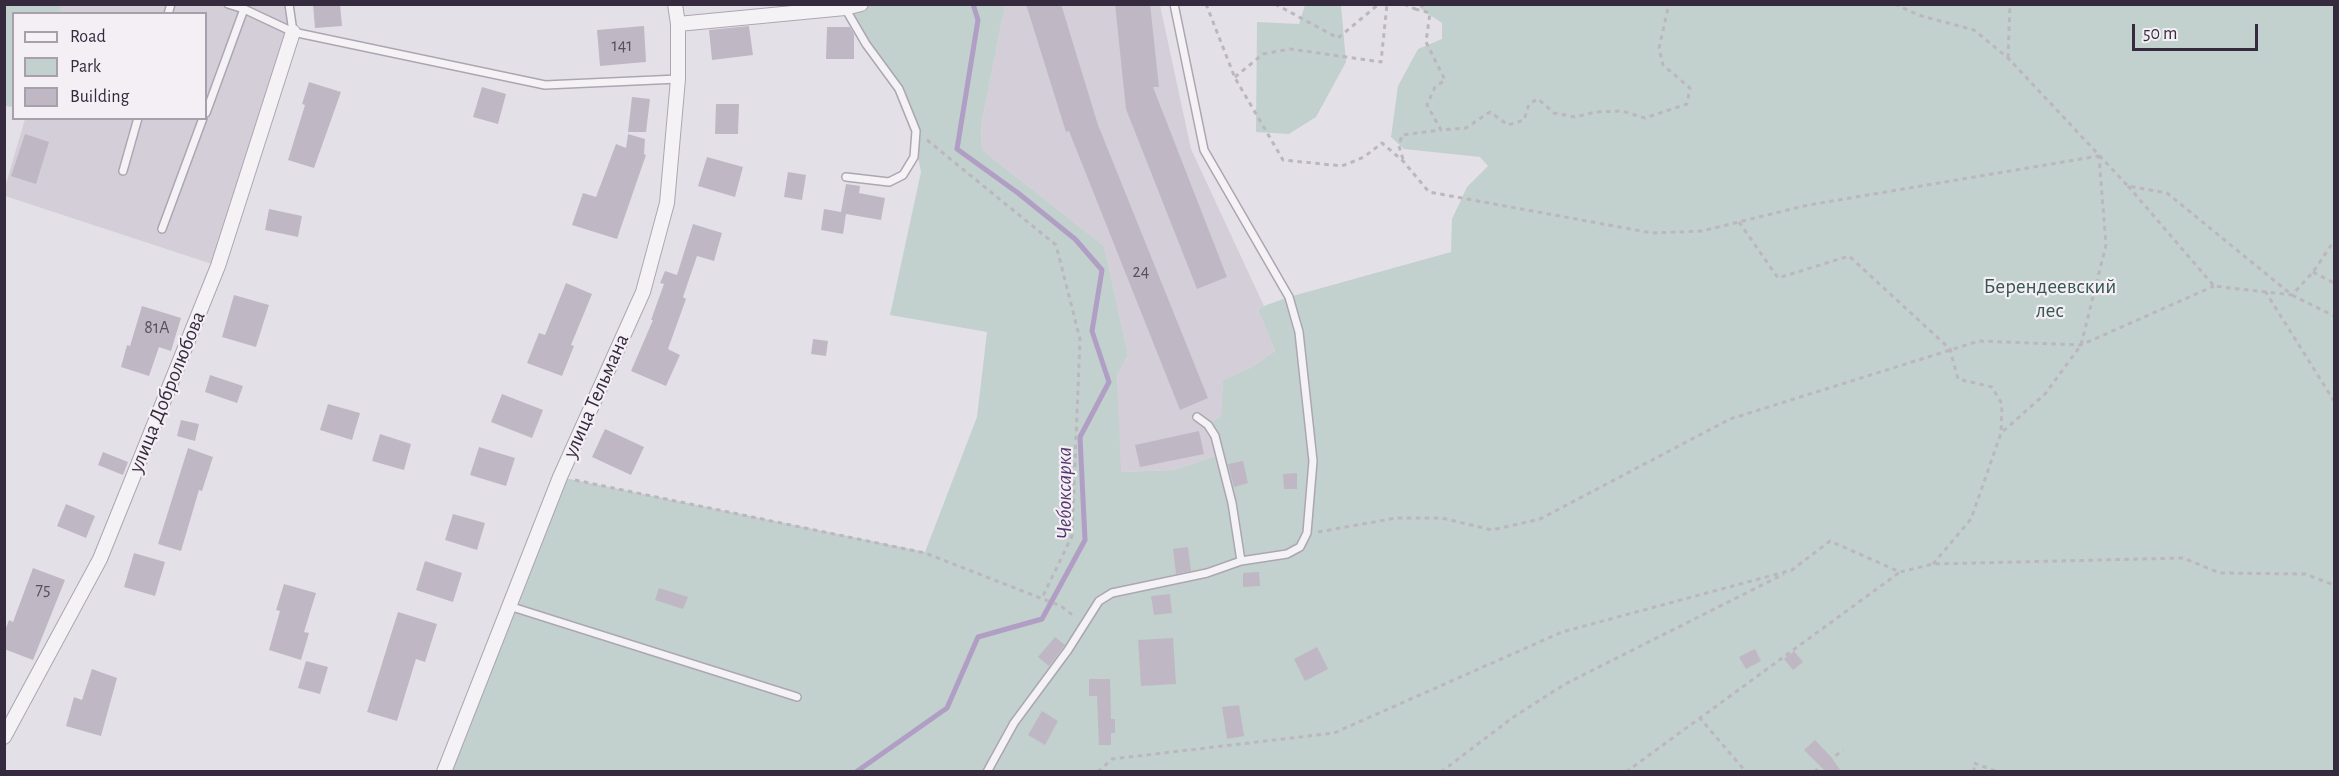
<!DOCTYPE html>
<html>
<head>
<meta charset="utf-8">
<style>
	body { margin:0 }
	#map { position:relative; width:2339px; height:776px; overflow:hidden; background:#e4e0e8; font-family:"Alegreya Sans",sans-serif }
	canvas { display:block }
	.frame { position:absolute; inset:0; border:6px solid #362a3e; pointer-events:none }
	.legend { position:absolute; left:12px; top:12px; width:195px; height:108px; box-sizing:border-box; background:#f3eff5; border:2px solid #a7a0ac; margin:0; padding:8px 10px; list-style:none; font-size:18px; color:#362a3e }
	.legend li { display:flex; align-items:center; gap:12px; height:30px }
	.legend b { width:30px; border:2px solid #a7a0ac }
	.scale { position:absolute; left:2132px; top:24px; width:126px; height:27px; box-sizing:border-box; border:3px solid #362a3e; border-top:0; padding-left:8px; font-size:18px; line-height:21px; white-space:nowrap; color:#362a3e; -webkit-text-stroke:4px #f3eff5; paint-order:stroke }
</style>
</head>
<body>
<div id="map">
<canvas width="2339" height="776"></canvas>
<div class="frame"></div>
<ul class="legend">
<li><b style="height:8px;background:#f5f2f6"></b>Road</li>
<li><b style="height:16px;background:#c2d1cd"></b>Park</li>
<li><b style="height:16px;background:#bfb8c4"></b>Building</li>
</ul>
<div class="scale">50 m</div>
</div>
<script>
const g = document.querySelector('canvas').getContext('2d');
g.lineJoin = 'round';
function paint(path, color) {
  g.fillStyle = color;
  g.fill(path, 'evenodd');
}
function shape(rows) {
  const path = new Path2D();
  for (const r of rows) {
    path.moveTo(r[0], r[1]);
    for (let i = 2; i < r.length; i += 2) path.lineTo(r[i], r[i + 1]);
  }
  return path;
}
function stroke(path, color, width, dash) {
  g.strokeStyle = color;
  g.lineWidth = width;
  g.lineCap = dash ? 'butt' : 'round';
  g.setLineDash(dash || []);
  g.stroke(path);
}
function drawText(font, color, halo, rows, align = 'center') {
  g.font = font + ' "Alegreya Sans",sans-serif';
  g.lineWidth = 4.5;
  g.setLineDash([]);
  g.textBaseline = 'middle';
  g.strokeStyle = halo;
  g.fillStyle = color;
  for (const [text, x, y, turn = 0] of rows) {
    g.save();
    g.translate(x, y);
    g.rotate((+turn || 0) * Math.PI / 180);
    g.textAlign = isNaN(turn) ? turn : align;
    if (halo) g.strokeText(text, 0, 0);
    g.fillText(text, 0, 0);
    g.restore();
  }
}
const built = shape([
	[62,5,289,5,293,32,218,266,5,196,5,187,25,119,206,118,206,14,59,13],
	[1005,5,1160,5,1191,149,1264,306,1258,310,1275,351,1252,367,1223,380,1221,416,1208,425,1216,456,1174,470,1120,472,1117,375,1128,355,1104,246,982,150,981,126]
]);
const green = shape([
	[5,4,62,5,59,13,14,14,13,107,5,106],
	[861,4,1005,5,981,126,982,150,1104,246,1128,355,1117,375,1121,472,1174,470,1216,456,1208,425,1221,416,1223,380,1252,367,1275,351,1258,310,1264,306,1289,297,1451,252,1452,219,1467,187,1488,166,1480,157,1404,149,1391,137,1398,86,1418,49,1442,39,1442,23,1421,9,1419,5,2334,5,2334,771,444,772,560,477,925,552,977,417,987,332,890,315,921,172,905,90,845,8],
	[1305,5,1341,5,1346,62,1316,117,1289,134,1256,132,1257,22,1299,24]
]);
const stream = shape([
	[856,772,947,708,978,637,1042,619,1085,540,1080,437,1109,382,1092,331,1102,270,1075,239,1018,193,957,149,978,20,973,4]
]);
const building = shape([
	[313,4,340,4,342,26,315,28],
	[1026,4,1061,4,1098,125,1208,398,1180,410,1069,131,1066,132],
	[1115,4,1150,4,1159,87,1153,87,1227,277,1197,289,1126,109],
	[644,26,646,62,600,66,597,30],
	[749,26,753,55,712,60,709,30],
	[827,27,850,27,854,34,854,59,826,59],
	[309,82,341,92,314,168,288,160,305,105,302,104],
	[482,87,506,94,498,124,473,117],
	[632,97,650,99,646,132,628,132],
	[716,104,739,104,738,134,715,134],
	[25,134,49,142,36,184,11,176],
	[628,134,645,139,644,154,646,155,617,239,572,225,583,193,596,197,616,144,626,148],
	[707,157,743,167,735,197,698,186],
	[788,172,806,175,802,200,784,197],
	[846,184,860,186,859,193,885,198,881,220,846,214,843,234,821,230,824,209,841,212],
	[269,209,302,216,298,237,265,230],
	[693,224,722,233,714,261,697,256,683,297,686,299,668,349,680,355,666,386,631,371,653,320,651,320,664,284,660,283,665,271,677,275],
	[566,283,592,294,571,345,574,346,562,376,527,363,539,333,545,335],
	[234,295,269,305,256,347,222,337],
	[142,306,181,318,171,351,159,347,149,376,121,367,127,345,130,346],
	[813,339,828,341,826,356,811,354],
	[210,375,243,386,237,403,205,392],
	[502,394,543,410,532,438,491,422],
	[328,404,360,413,352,440,320,430],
	[181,420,199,424,195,441,177,436],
	[605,429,644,447,631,475,592,457],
	[1199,431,1204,454,1140,467,1135,445],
	[380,434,411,444,404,470,372,461],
	[479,447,515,458,506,486,470,475],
	[188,448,213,457,202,491,199,490,181,551,158,544],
	[103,452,128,462,123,475,98,465],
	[1243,461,1248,483,1234,487,1228,464],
	[1297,473,1297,489,1284,489,1283,474],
	[66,504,95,516,86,538,57,526],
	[453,514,485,523,477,550,445,540],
	[1188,547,1191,571,1176,574,1173,549],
	[134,553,165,562,155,596,124,587],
	[425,561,462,573,453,602,416,590],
	[33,568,65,580,33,660,4,649,4,633,9,620,13,622],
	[1259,572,1260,586,1243,587,1243,573],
	[284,584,316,593,304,632,309,633,301,660,269,650,280,611,276,610],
	[659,588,688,597,683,609,655,600],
	[1170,594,1172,613,1154,615,1151,596],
	[398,612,437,624,425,662,416,659,397,721,367,712],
	[1055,637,1065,645,1049,666,1038,657],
	[1173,638,1176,684,1141,686,1138,640],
	[1317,647,1328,669,1305,681,1294,659],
	[1755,649,1761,661,1746,669,1739,657],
	[1794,651,1803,662,1793,670,1784,659],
	[306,661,328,667,320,694,298,688],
	[92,669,117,678,101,736,66,726,74,697,82,700],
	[1089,679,1110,679,1111,719,1115,719,1115,733,1111,733,1111,745,1099,745,1097,696,1089,696],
	[1239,705,1244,736,1227,739,1222,707],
	[1042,711,1058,721,1045,745,1028,735],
	[1815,740,1831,757,1841,771,1825,771,1804,750]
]);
const path = shape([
	[1206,4,1235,78,1283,160,1342,166,1364,157,1382,143,1403,161,1429,192,1652,233,1702,231,1808,205,2099,156],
	[1275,4,1338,38,1379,4],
	[1404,4,1415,9,1426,4],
	[1895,4,1918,15,1974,30,2008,58,2128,186,2167,193,2292,295,2334,316],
	[1415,9,1430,13,1426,42,1445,80,1435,87,1427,105,1441,130,1466,128,1490,112,1508,125,1524,120,1529,104,1538,99,1554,113,1575,117,1596,112,1622,111,1645,118,1687,104,1690,88,1663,65,1659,48,1669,4],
	[2008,58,2010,4],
	[1235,77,1263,54,1290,49,1381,62,1387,4],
	[927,140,1056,245,1080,339,1072,536,1042,598],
	[1403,159,1399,146,1402,135,1441,130],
	[2128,186,2214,286,2292,295,2313,272,2334,241],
	[1739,222,1778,278,1849,256,1950,349,1958,379,1992,387,2002,404,2001,432],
	[2313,272,2334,283],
	[2265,291,2334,401],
	[575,480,925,553,1061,606,1075,617],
	[1318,532,1396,518,1442,518,1492,530,1540,519,1730,419,1979,341,2081,345,2214,286],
	[1933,564,1971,519,2001,433,2045,394,2081,345,2106,245,2099,156],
	[1699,717,1746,772],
	[1098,772,1112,759,1334,733,1562,632,1792,570,1830,541,1900,572,1933,564,2183,558,2220,573,2305,574,2334,585],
	[1441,772,1512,718,1565,684,1784,574],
	[1626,772,1900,572],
	[1814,772,1843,750],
	[1974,772,1974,763,1998,772]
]);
const lane = shape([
	[228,4,244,9,293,32,545,85,678,79],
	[289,4,293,32],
	[845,8,866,44,899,89,916,131,914,157,903,175,889,182,846,177],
	[168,14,171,4],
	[206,113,244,9],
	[123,171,138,118],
	[162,229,203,118],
	[1197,417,1208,425,1215,436,1232,503,1241,561],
	[509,606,797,697],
	[987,772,1014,723,1068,650,1099,601,1112,593,1207,573,1241,561,1287,554,1300,547,1307,533,1313,461,1299,332,1289,297,1204,150,1174,4]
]);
const street = shape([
	[678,24,845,8,861,4],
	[4,737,100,559,218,266,293,32],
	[444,772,560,477,643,292,667,203,678,79,678,24,675,4]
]);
const numberNames = [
	["141",622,46],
	["24",1141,272],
	["81А",157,328],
	["75",43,590]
];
const parkNames = [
	["Берендеевский",2050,287],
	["лес",2050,311]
];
const streetNames = [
	["улица Добролюбова",167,392,-68],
	["улица Тельмана",596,396,-66]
];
const waterNames = [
	["Чебоксарка",1064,493,-90]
];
paint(built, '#d4ced9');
paint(green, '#c2d1cd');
stroke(stream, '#b19ec5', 5);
paint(building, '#bfb8c4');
stroke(lane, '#aca6b2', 10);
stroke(street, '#aca6b2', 16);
stroke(path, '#bcb6bf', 3, [4.5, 4.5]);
stroke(lane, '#f5f2f6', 7);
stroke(street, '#f5f2f6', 14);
drawText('18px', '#584e60', null, numberNames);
drawText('21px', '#385852', '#f3eff5', parkNames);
drawText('21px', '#362a3e', '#f3eff5', streetNames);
drawText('italic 22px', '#55376e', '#f3eff5', waterNames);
</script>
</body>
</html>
